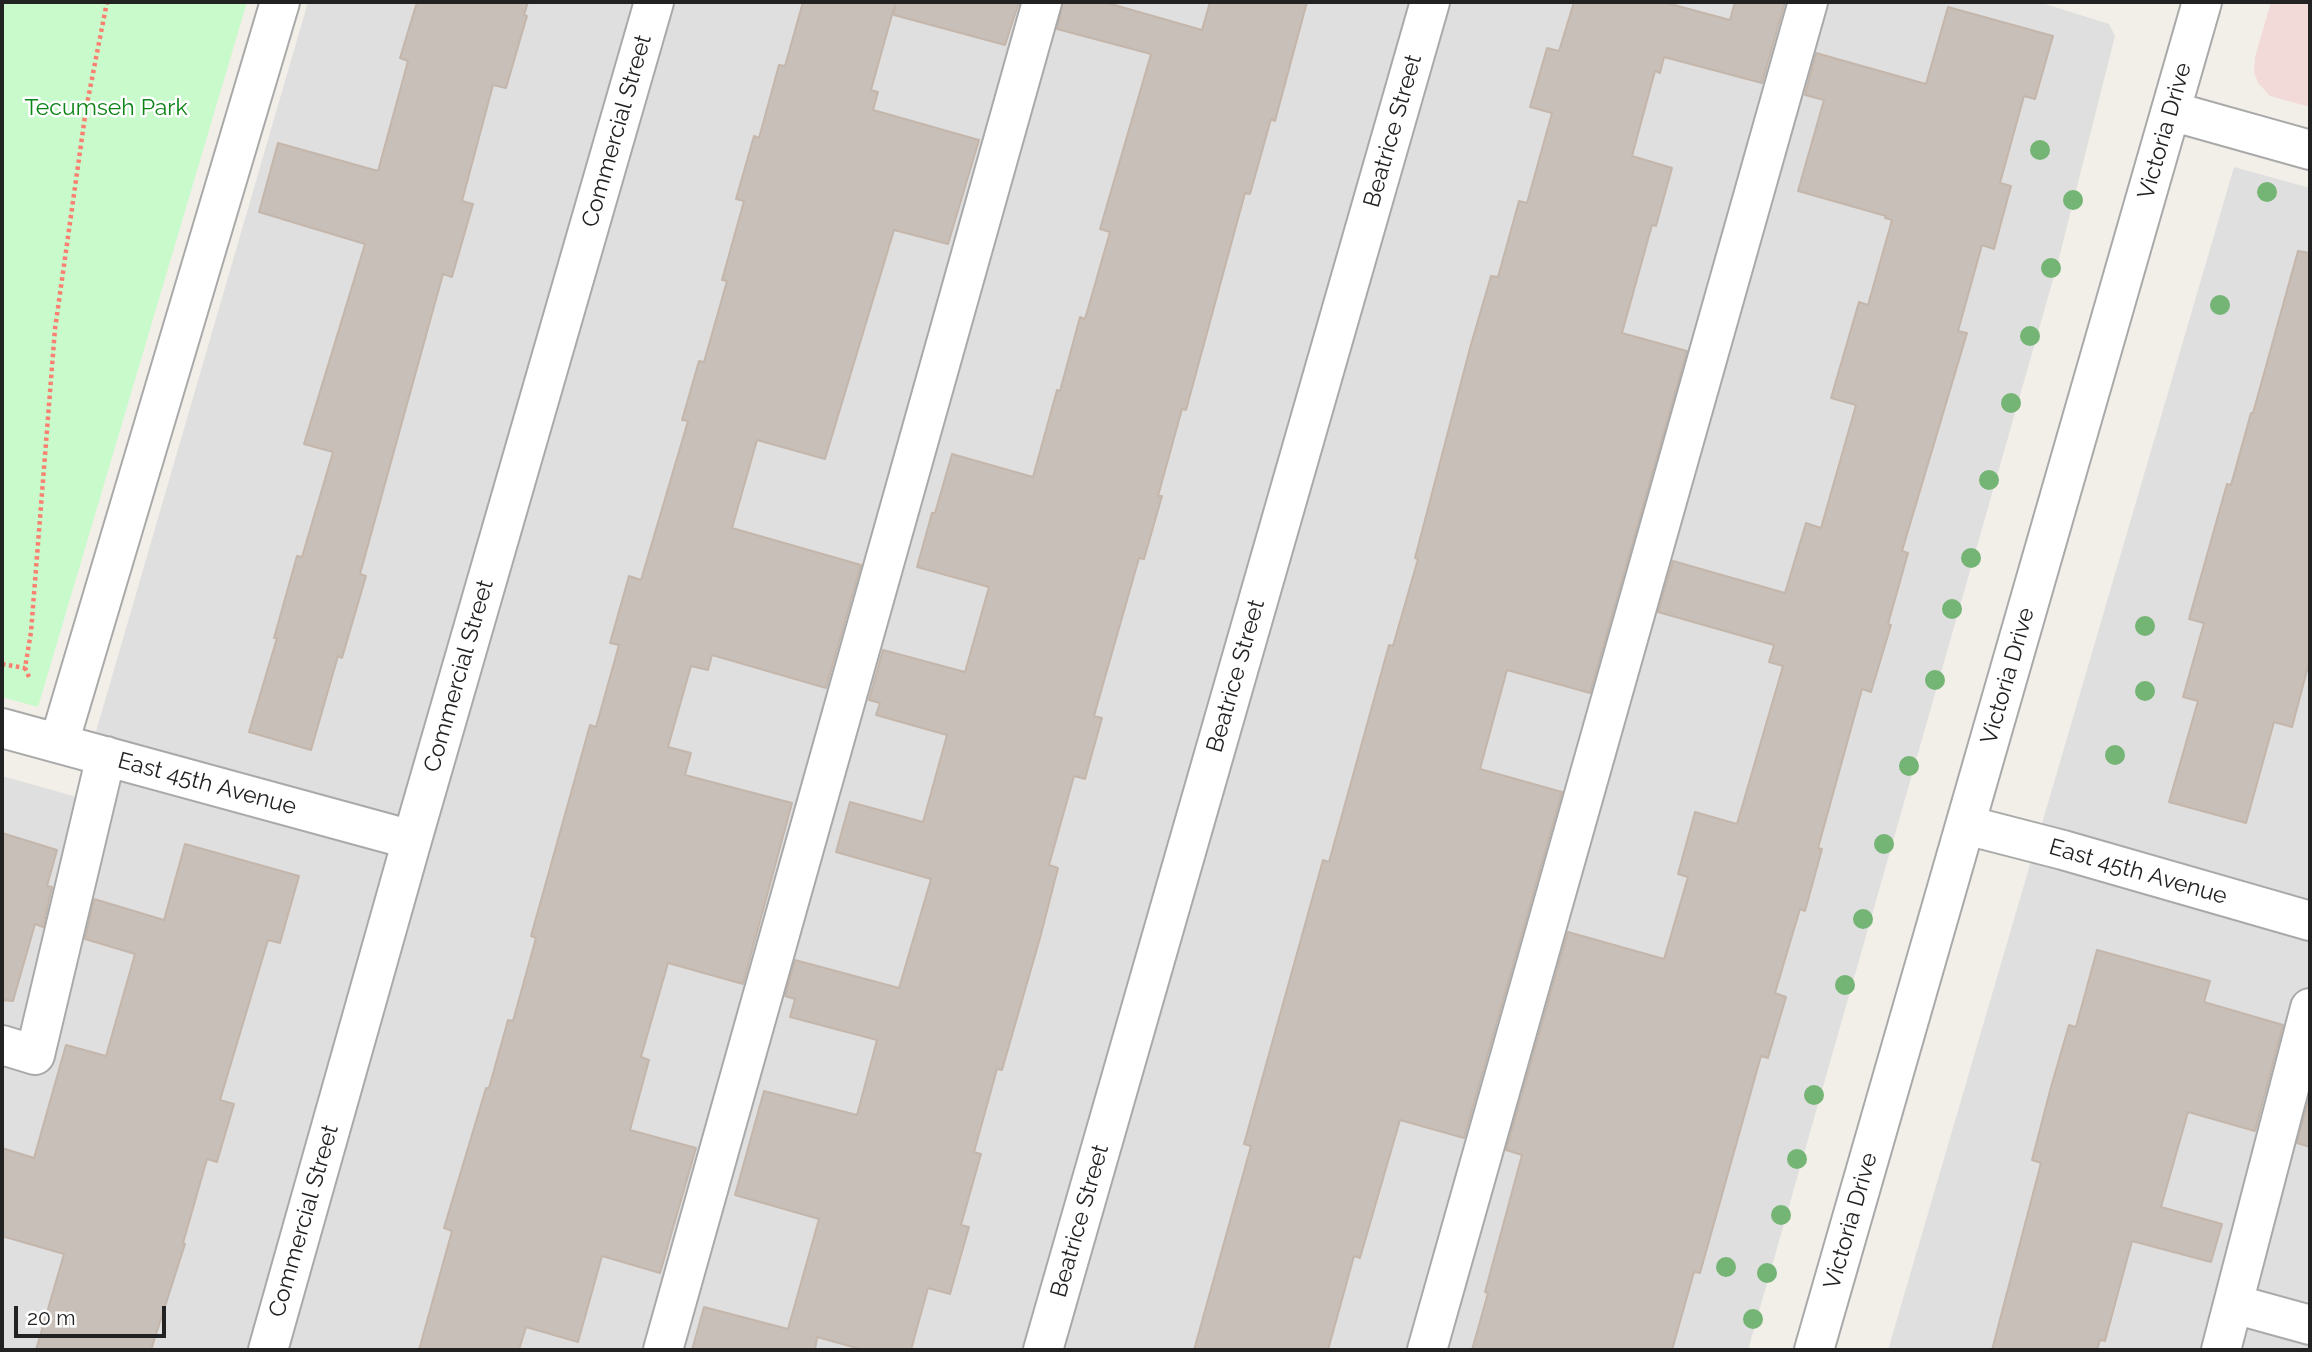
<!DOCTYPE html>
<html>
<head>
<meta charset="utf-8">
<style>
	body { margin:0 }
	#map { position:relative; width:2312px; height:1352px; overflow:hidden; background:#f2efe9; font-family:Raleway,sans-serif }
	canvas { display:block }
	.frame { position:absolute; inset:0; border:4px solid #222; pointer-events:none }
	.scale { position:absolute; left:14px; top:1306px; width:152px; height:32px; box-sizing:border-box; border:4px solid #222; border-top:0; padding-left:9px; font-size:21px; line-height:24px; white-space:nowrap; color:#222; -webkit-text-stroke:5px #fff; paint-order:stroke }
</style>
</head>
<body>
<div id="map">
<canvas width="2312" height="1352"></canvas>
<div class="frame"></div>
<div class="scale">20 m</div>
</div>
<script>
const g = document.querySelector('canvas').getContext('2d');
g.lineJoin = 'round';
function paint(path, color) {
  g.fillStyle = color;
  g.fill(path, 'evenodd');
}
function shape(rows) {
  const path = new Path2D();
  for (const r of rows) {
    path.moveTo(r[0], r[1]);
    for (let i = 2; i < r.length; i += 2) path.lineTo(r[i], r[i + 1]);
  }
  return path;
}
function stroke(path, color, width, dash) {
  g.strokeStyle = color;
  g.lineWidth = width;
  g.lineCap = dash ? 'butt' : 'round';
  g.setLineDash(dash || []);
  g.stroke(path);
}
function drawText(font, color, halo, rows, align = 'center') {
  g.font = font + ' Raleway,sans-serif';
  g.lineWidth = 5;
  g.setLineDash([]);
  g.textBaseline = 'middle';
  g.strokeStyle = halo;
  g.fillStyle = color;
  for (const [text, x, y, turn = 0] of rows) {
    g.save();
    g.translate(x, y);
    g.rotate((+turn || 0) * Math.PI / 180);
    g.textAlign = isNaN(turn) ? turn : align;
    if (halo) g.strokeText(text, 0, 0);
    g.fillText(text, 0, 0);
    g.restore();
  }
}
const residential = shape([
	[308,2,2039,2,2109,24,2115,36,2058,262,1748,1350,2,1350,2,776,77,797],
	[2234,167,2310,188,2310,1350,1888,1350]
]);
const commercial = shape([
	[2271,2,2310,2,2310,107,2270,96,2258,83,2254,72,2255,57]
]);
const park = shape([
	[2,2,247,2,38,707,2,697]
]);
const building = shape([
	[417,2,528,2,524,15,527,16,506,88,493,85,462,201,473,204,452,277,443,274,360,574,366,576,342,658,338,656,311,750,249,732,277,638,274,638,297,556,302,557,333,452,304,444,365,244,259,212,278,143,378,171,408,61,400,58,417,2],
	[803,2,1019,2,1005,45,894,15,895,4,871,90,878,92,873,110,979,140,948,244,894,230,825,459,757,440,732,528,861,565,826,688,712,655,708,670,691,666,668,747,691,753,685,775,792,803,743,984,668,963,641,1057,649,1060,630,1130,696,1148,660,1273,602,1256,578,1342,526,1327,519,1350,419,1350,452,1231,444,1228,486,1088,489,1088,508,1020,513,1021,536,938,531,936,590,725,596,727,619,645,610,643,629,576,641,580,688,421,682,420,699,361,704,362,727,281,722,280,744,201,736,199,754,136,759,138,779,65,785,66,803,2],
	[1063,2,1104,2,1202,30,1210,2,1307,2,1275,121,1271,119,1250,194,1245,193,1186,410,1182,409,1158,496,1162,496,1144,559,1139,558,1094,716,1102,718,1085,779,1074,776,1049,865,1058,868,1040,938,1002,1070,997,1069,974,1152,981,1154,961,1225,969,1227,950,1294,928,1288,911,1350,864,1350,817,1337,815,1350,692,1350,704,1307,788,1329,819,1219,735,1195,764,1091,857,1115,877,1040,790,1017,795,999,785,996,795,960,899,988,931,879,836,852,850,802,923,822,947,735,876,715,880,703,869,700,883,650,965,672,989,587,917,567,932,513,935,513,952,454,1033,477,1057,390,1060,391,1080,317,1085,319,1110,232,1100,229,1151,54,1057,29,1063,2],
	[1574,2,1663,2,1730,20,1735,2,1785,2,1762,83,1664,57,1660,73,1655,71,1632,156,1672,168,1656,226,1652,225,1622,333,1687,351,1590,693,1507,670,1480,769,1562,792,1464,1138,1400,1120,1360,1258,1354,1256,1328,1350,1194,1350,1251,1146,1244,1144,1264,1072,1323,860,1329,862,1389,645,1393,646,1418,559,1415,558,1470,348,1491,276,1498,277,1519,201,1527,203,1552,113,1530,107,1547,48,1559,51,1574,2],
	[1948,7,2053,36,2035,99,2024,96,2000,183,2011,186,1994,249,1982,245,1958,331,1967,333,1902,551,1908,553,1888,624,1891,625,1871,692,1862,689,1818,848,1822,849,1805,911,1800,909,1775,993,1786,997,1768,1058,1761,1056,1700,1273,1694,1272,1672,1350,1472,1350,1488,1293,1485,1292,1522,1155,1506,1150,1568,932,1664,959,1688,877,1678,874,1695,812,1737,824,1783,666,1769,662,1774,645,1658,612,1673,561,1785,593,1806,523,1821,528,1856,405,1831,398,1859,302,1868,305,1892,220,1885,218,1886,216,1798,191,1824,100,1805,95,1816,53,1926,84,1948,7],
	[2298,251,2310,253,2310,659,2292,727,2274,722,2246,823,2169,802,2198,701,2183,697,2204,623,2189,619,2227,484,2231,485,2251,413,2253,413,2298,251],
	[2,833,57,850,47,886,52,887,43,927,35,924,13,1001,2,1000,2,833],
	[185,844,299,876,280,943,268,940,220,1100,234,1104,217,1162,207,1159,183,1243,185,1244,151,1350,36,1350,64,1254,2,1236,2,1148,34,1158,66,1045,106,1056,135,954,85,939,94,899,164,920,185,844],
	[2097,950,2210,981,2204,1002,2283,1025,2255,1131,2188,1112,2161,1207,2222,1224,2211,1262,2132,1241,2105,1341,2100,1340,2097,1350,1992,1350,2041,1163,2032,1160,2051,1087,2069,1025,2076,1027,2097,950],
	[2310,1094,2310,1147,2297,1143,2310,1094]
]);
const path = shape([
	[2,664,25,668],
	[29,677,25,668,31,632,55,329,86,109,107,2]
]);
const minor = shape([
	[2171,111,2310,150],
	[2,728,412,840],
	[59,743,280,2],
	[1966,825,2063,850,2310,921],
	[2,1045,35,1055,106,756],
	[2234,1304,2310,1325],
	[268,1350,412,840,654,2],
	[663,1350,1042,2],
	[1043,1350,1430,2],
	[1427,1350,1808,2],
	[1814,1350,2202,2],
	[2221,1350,2310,1008]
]);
const trees = [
	[2040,150],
	[2267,192],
	[2073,200],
	[2051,268],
	[2220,305],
	[2030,336],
	[2011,403],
	[1989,480],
	[1971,558],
	[1952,609],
	[2145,626],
	[1935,680],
	[2145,691],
	[2115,755],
	[1909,766],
	[1884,844],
	[1863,919],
	[1845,985],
	[1814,1095],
	[1797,1159],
	[1781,1215],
	[1726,1267],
	[1767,1273],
	[1753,1319]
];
const parkNames = [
	["Tecumseh Park",106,108]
];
const streetNames = [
	["Commercial Street",617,131,-74],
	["Beatrice Street",1393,131,-74],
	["Victoria Drive",2165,131,-74],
	["Commercial Street",459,676,-74],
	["Beatrice Street",1236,676,-74],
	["Victoria Drive",2008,676,-74],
	["East 45th Avenue",207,784,15],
	["East 45th Avenue",2138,872,16],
	["Commercial Street",304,1221,-74],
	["Beatrice Street",1080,1221,-74],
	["Victoria Drive",1851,1221,-74]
];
paint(residential, '#e0dfdf');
paint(commercial, '#f2dad9');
paint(park, '#c8facc');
paint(building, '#c7bfb8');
stroke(building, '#c4b6ab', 2);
stroke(minor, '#a9a9a9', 42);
stroke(path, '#fa8072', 4.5, [3.5, 3.5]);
stroke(minor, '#fff', 38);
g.fillStyle = '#74b475';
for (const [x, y] of trees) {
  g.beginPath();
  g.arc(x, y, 10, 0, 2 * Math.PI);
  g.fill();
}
drawText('23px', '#0c8416', '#fff', parkNames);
drawText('23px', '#222', '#fff', streetNames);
</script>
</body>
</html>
